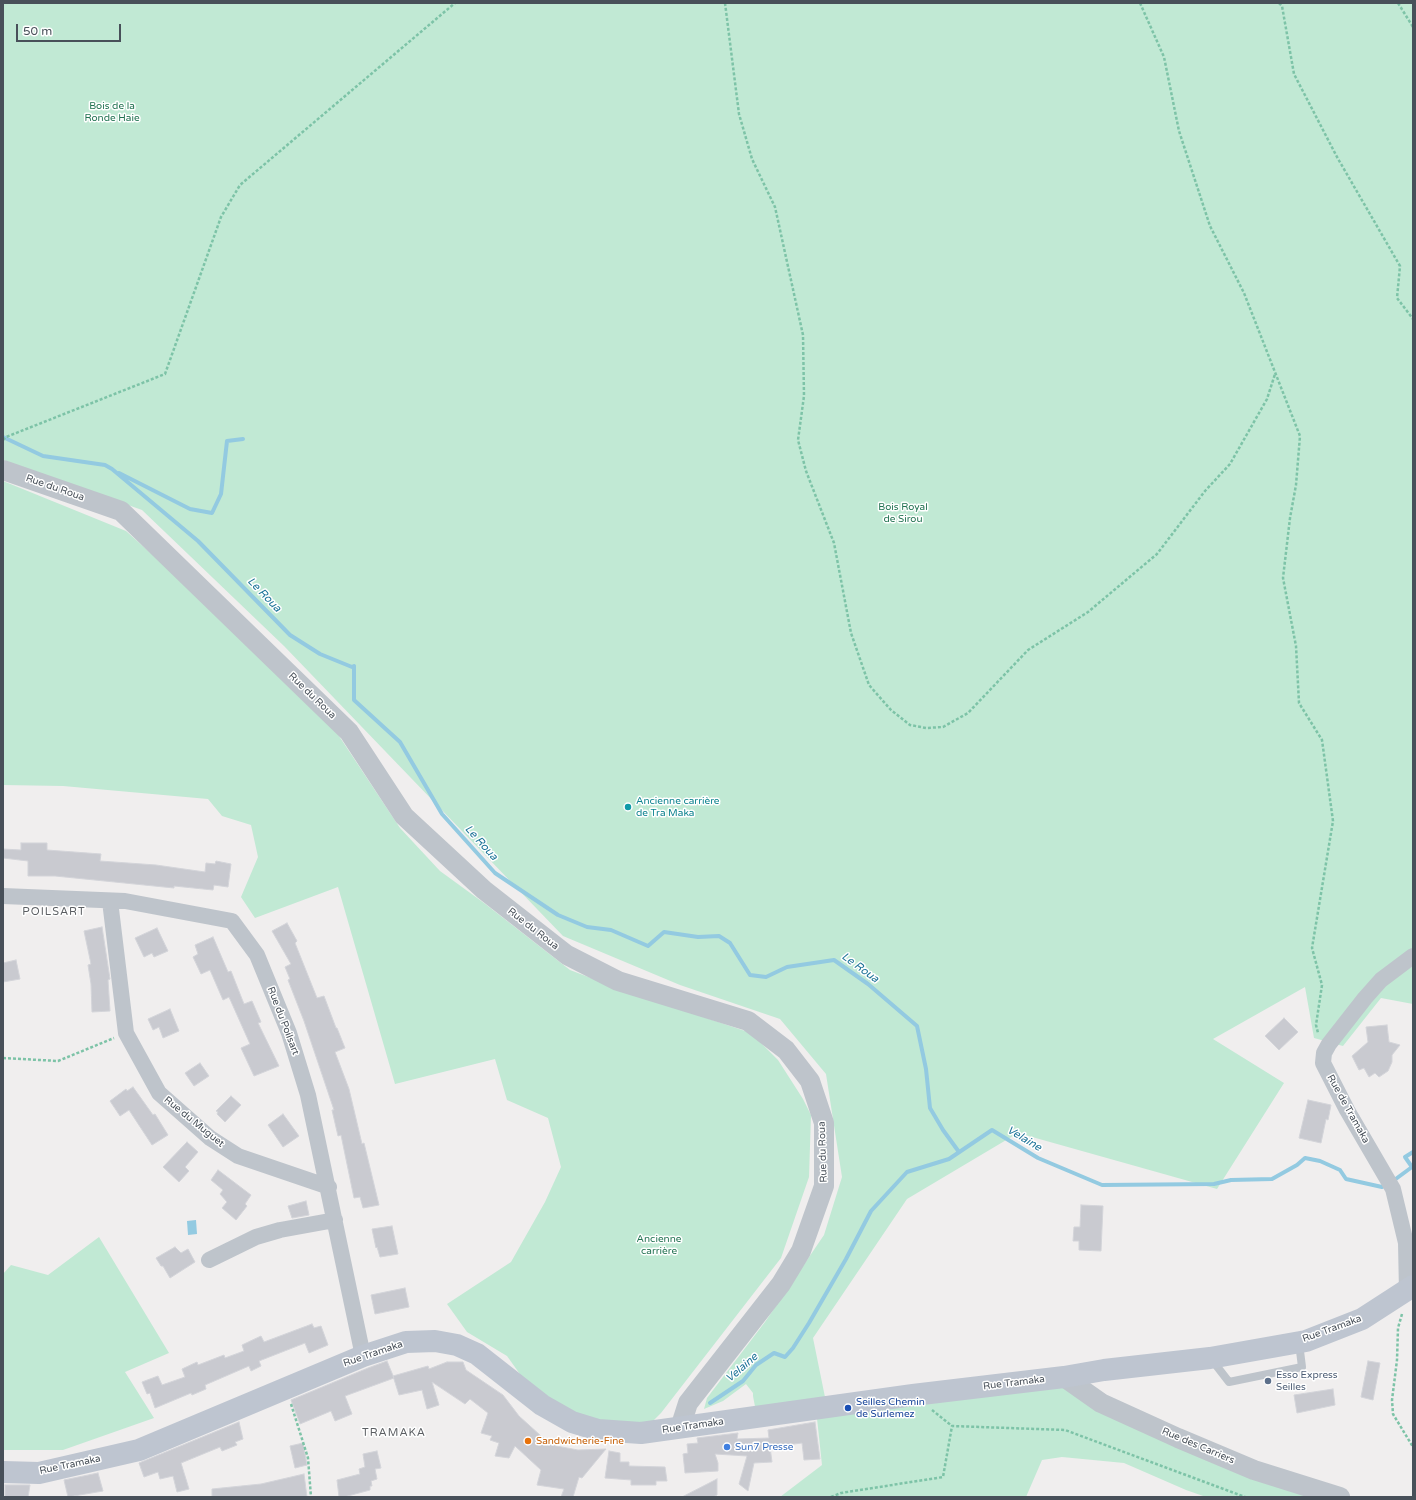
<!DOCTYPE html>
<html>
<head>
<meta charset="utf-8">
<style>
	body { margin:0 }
	#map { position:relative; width:1416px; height:1500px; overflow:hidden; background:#f0eeee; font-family:"Varela Round",sans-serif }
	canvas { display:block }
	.frame { position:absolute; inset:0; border:4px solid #485059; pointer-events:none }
	.scale { position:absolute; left:16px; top:24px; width:105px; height:18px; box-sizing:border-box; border:2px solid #485059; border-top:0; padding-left:5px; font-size:12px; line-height:14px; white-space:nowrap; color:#485059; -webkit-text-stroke:3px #fff; paint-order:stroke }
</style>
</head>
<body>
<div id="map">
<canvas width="1416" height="1500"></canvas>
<div class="frame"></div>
<div class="scale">50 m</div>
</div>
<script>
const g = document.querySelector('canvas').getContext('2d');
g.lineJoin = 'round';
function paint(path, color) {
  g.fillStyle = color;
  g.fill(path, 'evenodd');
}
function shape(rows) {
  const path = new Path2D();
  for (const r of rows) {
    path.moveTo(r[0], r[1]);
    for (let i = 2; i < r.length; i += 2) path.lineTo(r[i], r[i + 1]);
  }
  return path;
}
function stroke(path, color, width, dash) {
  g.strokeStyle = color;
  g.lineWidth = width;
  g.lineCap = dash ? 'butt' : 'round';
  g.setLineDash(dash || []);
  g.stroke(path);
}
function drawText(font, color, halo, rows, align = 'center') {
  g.font = font + ' "Varela Round",sans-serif';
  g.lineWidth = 3;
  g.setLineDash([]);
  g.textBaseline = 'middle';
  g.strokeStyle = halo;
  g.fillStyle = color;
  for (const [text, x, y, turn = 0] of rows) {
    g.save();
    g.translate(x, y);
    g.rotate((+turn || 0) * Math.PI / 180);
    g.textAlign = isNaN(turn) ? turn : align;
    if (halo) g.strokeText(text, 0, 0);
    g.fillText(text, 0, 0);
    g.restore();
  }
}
const green = shape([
	[3,3,1413,3,1413,1004,1381,998,1343,1046,1314,1038,1305,987,1213,1039,1284,1083,1217,1189,1018,1133,907,1199,813,1338,827,1407,1064,1377,1101,1403,1340,1497,1206,1497,1186,1490,1124,1463,1062,1457,1042,1460,1026,1497,780,1497,822,1465,816,1409,757,1417,753,1396,753,1393,746,1384,723,1401,704,1409,707,1398,765,1322,824,1235,842,1177,826,1074,780,1019,680,985,563,936,284,646,142,510,3,460],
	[3,481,126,531,184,583,337,733,400,828,440,871,484,903,570,970,617,988,751,1033,778,1060,803,1099,811,1115,809,1177,781,1258,661,1413,641,1433,542,1405,507,1356,467,1332,447,1304,511,1262,545,1202,561,1167,548,1118,507,1100,495,1059,395,1084,338,887,255,918,241,897,258,857,251,825,222,816,208,799,63,786,3,785],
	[99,1237,169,1353,125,1372,154,1418,63,1450,3,1450,3,1274,11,1265,48,1275]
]);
const water = shape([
	[196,1220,197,1234,188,1235,187,1221]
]);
const stream = shape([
	[3,437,43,456,105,465,112,469,198,541,290,635,320,654,352,667,354,666,354,700,400,742,442,814,495,873,558,915,587,927,611,930,648,946,664,932,698,937,719,936,730,943,750,975,766,977,787,967,834,960,868,984,917,1026,926,1069,930,1108,943,1130,959,1152],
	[119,473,190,509,212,513,221,494,227,441,243,439],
	[1393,1181,1412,1167,1405,1157,1413,1152],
	[710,1403,743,1381,756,1365,774,1353,785,1357,793,1348,809,1323,846,1259,871,1211,907,1172,949,1159,992,1130,1038,1158,1102,1185,1214,1184,1231,1180,1272,1179,1297,1165,1305,1158,1320,1161,1340,1170,1346,1179,1382,1187,1387,1184]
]);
const building = shape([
	[21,843,47,843,47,850,101,854,100,861,156,865,205,872,206,863,215,864,216,861,231,864,228,887,214,885,213,890,174,886,174,888,55,876,28,876,28,861,3,858,3,849,21,850,21,843],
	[287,923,297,941,295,943,317,998,324,996,336,1028,337,1028,345,1048,335,1052,349,1089,362,1144,364,1143,379,1205,363,1208,360,1197,354,1198,341,1135,338,1136,332,1110,334,1110,304,1021,288,980,290,979,285,967,291,964,272,931,287,923],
	[102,927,110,979,108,980,110,1011,92,1012,91,984,88,965,91,964,84,931,102,927],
	[157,928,168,951,154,957,152,953,144,957,135,938,157,928],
	[213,937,228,972,231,971,244,1004,252,1001,261,1022,258,1023,279,1066,254,1076,241,1048,250,1044,229,997,223,1000,210,970,201,974,193,957,198,954,195,945,213,937],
	[16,960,20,979,3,982,3,963,16,960],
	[170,1009,179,1031,163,1038,159,1027,153,1030,148,1019,170,1009],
	[1284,1018,1298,1032,1279,1050,1265,1036,1284,1018],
	[1387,1025,1389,1042,1400,1045,1392,1055,1392,1062,1388,1071,1379,1077,1375,1073,1369,1077,1364,1068,1359,1070,1352,1056,1368,1042,1366,1027,1387,1025],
	[200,1063,209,1076,194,1086,185,1073,200,1063],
	[133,1087,153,1115,155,1114,168,1135,152,1145,129,1110,120,1116,110,1101,126,1089,127,1091,133,1087],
	[231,1096,241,1105,225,1122,217,1114,218,1112,216,1111,231,1096],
	[1308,1100,1331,1105,1328,1120,1326,1119,1321,1143,1299,1138,1308,1100],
	[283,1114,299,1136,283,1147,268,1125,283,1114],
	[187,1142,198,1152,185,1167,189,1171,179,1182,163,1167,187,1142],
	[218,1170,251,1195,245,1204,247,1206,236,1220,222,1208,227,1202,220,1194,223,1190,211,1180,218,1170],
	[306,1201,309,1215,292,1218,288,1206,306,1201],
	[1081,1205,1103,1206,1101,1251,1079,1250,1079,1241,1073,1241,1074,1227,1080,1227,1081,1205],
	[392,1226,398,1254,380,1257,377,1247,376,1248,372,1229,392,1226],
	[175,1247,181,1253,188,1249,195,1262,170,1278,163,1266,161,1266,156,1258,175,1247],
	[405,1288,409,1307,375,1314,371,1295,405,1288],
	[312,1324,314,1328,321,1326,328,1345,309,1353,305,1343,259,1361,261,1366,251,1371,249,1366,205,1385,206,1389,192,1395,191,1393,155,1408,150,1393,147,1394,142,1382,158,1376,162,1385,185,1377,182,1369,197,1362,198,1365,224,1355,225,1358,244,1351,242,1345,261,1336,264,1342,312,1324],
	[387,1361,394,1378,345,1396,352,1414,335,1421,331,1411,300,1424,291,1400,368,1368,387,1361],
	[1368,1361,1380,1363,1373,1400,1361,1397,1368,1361],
	[447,1362,463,1362,466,1370,503,1395,519,1416,551,1445,578,1450,606,1449,582,1478,579,1477,573,1497,561,1497,564,1489,537,1485,541,1470,515,1446,509,1458,495,1456,499,1443,490,1440,492,1436,481,1433,488,1413,470,1399,465,1404,432,1382,439,1405,427,1409,422,1390,399,1395,393,1376,428,1366,429,1369,447,1362],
	[1333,1389,1335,1405,1297,1413,1294,1395,1333,1389],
	[239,1422,243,1439,235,1442,237,1445,222,1451,220,1447,181,1463,189,1489,177,1492,173,1476,160,1479,158,1472,144,1477,139,1463,239,1422],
	[815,1422,820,1459,804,1460,802,1443,770,1447,772,1462,754,1463,748,1491,739,1484,747,1456,715,1454,718,1463,718,1471,685,1473,683,1454,688,1453,687,1444,698,1443,697,1438,738,1433,737,1439,769,1438,768,1430,815,1422],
	[303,1443,307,1465,295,1468,290,1446,303,1443],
	[377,1451,381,1468,375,1469,377,1479,371,1481,372,1486,370,1486,370,1490,344,1497,339,1497,337,1480,360,1474,359,1469,365,1467,363,1454,377,1451],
	[609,1451,620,1453,620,1462,629,1462,629,1466,665,1467,667,1481,656,1481,656,1485,631,1485,631,1480,605,1478,609,1451],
	[98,1473,103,1491,68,1497,64,1480,98,1473],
	[304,1474,307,1497,212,1497,212,1489,261,1484,304,1474],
	[717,1479,717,1495,713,1497,682,1497,717,1479],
	[5,1485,30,1485,28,1497,5,1497,5,1485]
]);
const path = shape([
	[725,3,739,114,752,159,775,207,803,335,804,396,798,440,806,471,834,543,851,633,869,685,891,710,910,725,926,728,943,727,968,713,1028,650,1088,612,1157,554,1205,491,1230,464,1267,399,1275,374],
	[1140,3,1164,57,1179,131,1210,226,1244,293,1300,436,1296,485,1290,518,1283,578,1296,646,1299,703,1322,740,1333,821,1312,948,1322,985,1316,1025,1318,1033],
	[1279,3,1282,6,1294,74,1337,157,1400,266,1397,298,1413,319],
	[1398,3,1413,27],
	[3,440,6,437,165,374,221,217,240,185,455,3],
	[3,1058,58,1061,114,1038],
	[1402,1314,1398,1328,1397,1360,1392,1400,1393,1414,1413,1447],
	[291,1404,308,1458,311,1497],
	[932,1410,952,1426],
	[831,1497,841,1493,943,1477,952,1426,1065,1430,1245,1497]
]);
const service = shape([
	[1212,1360,1229,1382,1302,1367,1299,1343]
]);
const minor = shape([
	[3,896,125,901,232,921,257,955,289,1033,308,1095,363,1356],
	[110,901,126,1033,159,1093,210,1138,238,1156,329,1187],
	[209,1260,256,1237,280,1230,335,1220],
	[1407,1292,1406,1243,1393,1189,1347,1110,1323,1063,1324,1053,1329,1044,1365,998,1381,980,1413,956]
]);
const tertiary = shape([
	[3,470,121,511,349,732,404,816,484,890,567,955,618,981,748,1021,786,1050,810,1081,824,1123,824,1186,801,1251,781,1284,688,1403,680,1428],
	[1064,1377,1101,1403,1178,1438,1254,1470,1340,1497]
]);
const secondary = shape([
	[3,1472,39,1473,139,1450,363,1356,406,1342,435,1341,457,1345,477,1354,542,1405,572,1422,598,1430,641,1433,913,1395,1064,1377,1104,1370,1210,1358,1306,1341,1362,1319,1413,1286]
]);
const markers = [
	[628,807,4,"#0f9aa8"],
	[1268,1381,4,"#5c6f8a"],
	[848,1408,4,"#1a4fb4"],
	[528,1441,4,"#e8710a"],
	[727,1447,4,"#3f7fe0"]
];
const parkNames = [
	["Bois de la",112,106],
	["Ronde Haie",112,118],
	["Bois Royal",903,507],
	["de Sirou",903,519],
	["Ancienne",659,1239],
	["carrière",659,1251]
];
const streetNames = [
	["Rue du Roua",55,488,19],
	["Rue du Roua",312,696,44],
	["Rue du Roua",533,929,38],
	["Rue du Poilsart",283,1021,69],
	["Rue de Tramaka",1348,1109,61],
	["Rue du Muguet",194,1122,39],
	["Rue du Roua",823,1152,-92],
	["Rue Tramaka",1332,1329,-20],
	["Rue Tramaka",373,1354,-19],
	["Rue Tramaka",1014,1383,-7],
	["Rue Tramaka",693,1426,-8],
	["Rue des Carriers",1198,1446,23],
	["Rue Tramaka",70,1465,-12]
];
const cultureNames = [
	["Ancienne carrière",636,801],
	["de Tra Maka",636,813]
];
const serviceNames = [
	["Esso Express",1276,1375],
	["Seilles",1276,1387]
];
const transitNames = [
	["Seilles Chemin",856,1402],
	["de Surlemez",856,1414]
];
const foodNames = [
	["Sandwicherie-Fine",536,1441]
];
const shopNames = [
	["Sun7 Presse",735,1447]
];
const waterNames = [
	["Le Roua",264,595,46],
	["Le Roua",481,843,48],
	["Le Roua",860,968,36],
	["Velaine",1024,1139,31],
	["Velaine",742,1368,-41]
];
const neighbourhoodNames = [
	["POILSART",54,912],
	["TRAMAKA",394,1433]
];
paint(green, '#c1e9d4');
paint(water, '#93cae1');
stroke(stream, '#93cae1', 4);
paint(building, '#c9cad0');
stroke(building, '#d3d4d9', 1);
stroke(path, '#7dc3a7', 2.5, [3, 2]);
stroke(service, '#bec4cb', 8);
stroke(minor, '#bec4cb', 16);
stroke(tertiary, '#bec4cb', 20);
stroke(secondary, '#bec5d0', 22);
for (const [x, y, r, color] of markers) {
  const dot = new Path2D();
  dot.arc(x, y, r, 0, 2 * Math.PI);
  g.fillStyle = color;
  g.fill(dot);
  stroke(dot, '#fff', 1.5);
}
drawText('10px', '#217251', '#fff', parkNames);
drawText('10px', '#485059', '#fff', streetNames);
drawText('10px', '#0d838f', '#fff', cultureNames, 'left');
drawText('10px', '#4e5e75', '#fff', serviceNames, 'left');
drawText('10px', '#164399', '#fff', transitNames, 'left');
drawText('10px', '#c56008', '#fff', foodNames, 'left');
drawText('10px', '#366cbe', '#fff', shopNames, 'left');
drawText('italic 11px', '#1c7398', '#fff', waterNames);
g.letterSpacing = '1px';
drawText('11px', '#5b5e62', '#fff', neighbourhoodNames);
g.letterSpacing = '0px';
</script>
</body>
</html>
